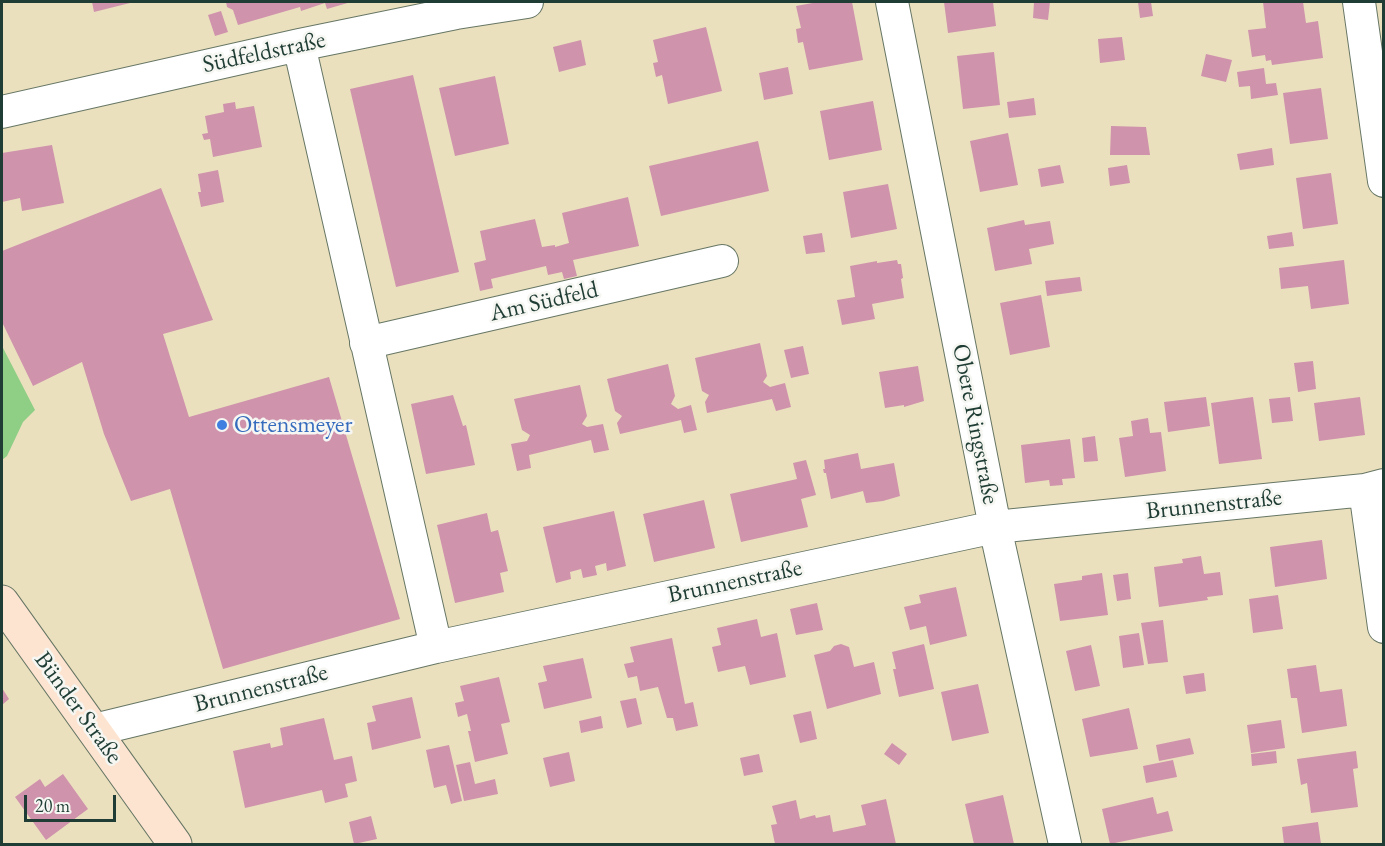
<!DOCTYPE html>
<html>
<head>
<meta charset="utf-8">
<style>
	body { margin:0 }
	#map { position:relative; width:1385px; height:846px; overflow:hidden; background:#ebe0be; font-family:"EB Garamond",serif }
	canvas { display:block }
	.frame { position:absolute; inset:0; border:3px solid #1f3d34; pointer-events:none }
	.scale { position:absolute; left:24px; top:795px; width:92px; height:27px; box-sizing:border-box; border:3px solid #1f3d34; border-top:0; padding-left:8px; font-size:18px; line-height:21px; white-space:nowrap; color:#1f3d34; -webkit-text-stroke:4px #f6f6f2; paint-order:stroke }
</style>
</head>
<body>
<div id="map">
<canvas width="1385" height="846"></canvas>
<div class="frame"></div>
<div class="scale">20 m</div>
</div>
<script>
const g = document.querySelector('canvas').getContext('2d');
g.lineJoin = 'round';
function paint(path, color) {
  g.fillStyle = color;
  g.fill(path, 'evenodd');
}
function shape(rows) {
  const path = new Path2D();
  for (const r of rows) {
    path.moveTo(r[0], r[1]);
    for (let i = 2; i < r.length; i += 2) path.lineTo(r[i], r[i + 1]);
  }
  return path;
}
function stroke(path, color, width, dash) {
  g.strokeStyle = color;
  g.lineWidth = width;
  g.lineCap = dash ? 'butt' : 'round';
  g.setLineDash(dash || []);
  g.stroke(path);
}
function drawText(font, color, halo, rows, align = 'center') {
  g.font = font + ' "EB Garamond",serif';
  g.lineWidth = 5;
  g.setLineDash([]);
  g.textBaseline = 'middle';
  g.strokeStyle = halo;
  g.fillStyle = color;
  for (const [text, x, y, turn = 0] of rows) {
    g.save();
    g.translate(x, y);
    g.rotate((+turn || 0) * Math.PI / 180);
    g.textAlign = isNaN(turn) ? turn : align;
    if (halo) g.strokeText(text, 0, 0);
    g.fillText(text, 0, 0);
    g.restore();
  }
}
const green = shape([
	[2,346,35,410,23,422,7,456,2,460]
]);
const building = shape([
	[92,2,134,2,94,12],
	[226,2,351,2,327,9,325,3,301,11,300,7,238,25,233,10,227,7],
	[818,2,852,2,863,60,809,70,803,42,798,43,796,29,801,28,796,6],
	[944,2,993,2,996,26,948,33],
	[1034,2,1050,2,1048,20,1033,18],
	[1138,2,1151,2,1153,16,1140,18],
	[1263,2,1303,2,1306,23,1318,21,1323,58,1272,65,1271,60,1266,61,1265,55,1252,57,1248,30,1266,28],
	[221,11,228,32,215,36,208,15],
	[706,27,722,91,668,104,662,75,656,77,653,63,658,62,653,40],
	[1122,37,1125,60,1100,63,1098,39],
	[581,40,586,65,559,72,553,47],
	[994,52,1000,105,963,109,957,56],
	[1206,54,1232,60,1226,82,1201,76],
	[788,67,793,94,764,100,759,73],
	[1264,68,1266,84,1276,83,1278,95,1251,99,1250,86,1239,87,1237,72],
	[413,75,459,272,396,287,350,89],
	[495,76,509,144,455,156,439,88],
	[1321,88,1328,139,1290,144,1283,93],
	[1034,98,1036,115,1009,118,1007,102],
	[873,101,882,150,829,160,820,111],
	[235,102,236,109,254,106,262,147,213,157,210,139,204,140,202,134,208,133,205,116,224,112,223,104],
	[1111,126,1146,127,1150,155,1110,155],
	[1008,133,1018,185,980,192,970,141],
	[758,141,769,191,661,216,649,166],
	[52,145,64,203,22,211,20,198,2,202,2,153],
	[1272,148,1274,165,1240,170,1237,154],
	[1060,165,1064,183,1041,187,1038,169],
	[1127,165,1130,183,1110,186,1108,168],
	[218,170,224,202,201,207,198,192,201,192,198,174],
	[1331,173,1338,224,1303,229,1296,178],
	[888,184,897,229,851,238,843,192],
	[161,188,213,320,163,334,189,417,329,377,400,619,223,669,170,489,131,501,104,434,82,362,33,386,2,322,2,251],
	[628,197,639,246,573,260,577,276,564,279,562,272,548,275,546,266,491,279,493,288,480,291,474,263,486,260,480,231,535,219,542,247,555,245,555,247,569,243,562,213],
	[1024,220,1025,225,1050,221,1054,244,1029,249,1032,264,995,271,987,228],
	[1292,232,1294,246,1269,249,1267,236],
	[822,233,825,252,806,254,803,236],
	[897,260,898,264,901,264,903,278,901,279,904,298,872,304,875,319,842,325,837,300,855,297,850,266,877,261,877,263],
	[1344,260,1349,304,1311,309,1308,286,1281,289,1279,268],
	[1080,277,1082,291,1047,296,1045,281],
	[1041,295,1050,347,1010,355,1000,303],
	[760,343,767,376,763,382,770,387,785,383,791,407,776,411,772,399,707,413,705,402,709,395,702,391,695,358],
	[803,346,809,374,791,378,784,350],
	[1313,361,1316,389,1298,392,1294,363],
	[668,364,675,396,671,404,678,409,691,405,697,430,684,433,681,420,620,434,617,423,622,416,615,411,607,379],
	[918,366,924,401,904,407,904,405,885,408,879,372],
	[580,385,587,416,582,424,587,427,603,424,609,450,594,453,591,440,529,455,531,468,517,471,511,444,527,441,530,435,522,430,514,399],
	[453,395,463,426,466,425,475,465,426,474,411,404],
	[1206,397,1210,426,1168,432,1164,402],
	[1253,397,1262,459,1219,464,1211,403],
	[1290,397,1293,421,1272,423,1269,399],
	[1360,397,1365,435,1319,441,1314,403],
	[1148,418,1150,433,1161,432,1166,471,1125,477,1119,438,1133,436,1131,421],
	[1095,436,1098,461,1084,462,1082,438],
	[1070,439,1075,478,1062,479,1063,485,1050,486,1049,480,1025,483,1021,445],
	[858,453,861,469,894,463,900,496,883,501,866,503,863,491,831,499,826,473,824,473,823,469,825,469,824,460],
	[806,460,816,495,801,499,808,527,741,542,730,494,797,479,793,463],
	[704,500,715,548,654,562,643,514],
	[614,511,626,566,607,571,606,563,595,566,597,575,583,578,581,569,570,572,571,579,556,583,543,527],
	[487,513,491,532,498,530,508,571,500,573,504,592,455,603,437,525],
	[1322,540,1327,579,1275,587,1270,547],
	[1201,556,1204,574,1220,572,1223,595,1207,597,1208,600,1159,607,1154,567,1183,563,1182,559],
	[1102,573,1108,615,1060,621,1054,584,1082,580,1082,576],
	[1128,573,1131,599,1117,601,1113,575],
	[956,587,967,636,930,645,926,626,910,630,904,607,921,603,919,595],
	[1278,595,1283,629,1253,633,1249,599],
	[817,603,823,630,796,635,790,609],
	[757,619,761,637,777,633,786,677,750,685,745,666,718,672,712,647,721,645,717,628],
	[1163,620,1168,662,1148,664,1141,623],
	[1139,633,1144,665,1123,668,1119,636],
	[672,638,685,704,693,702,698,726,676,731,673,718,667,718,658,687,640,691,637,676,628,678,624,664,634,662,630,647],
	[841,644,849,647,854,667,874,662,881,694,827,709,814,655,830,651,834,646],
	[924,644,934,689,899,697,893,669,896,669,892,652],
	[1091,645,1100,686,1075,691,1066,651],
	[583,658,592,698,544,709,538,683,547,681,543,666],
	[1316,665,1320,692,1342,689,1347,726,1302,733,1297,698,1291,698,1287,669],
	[1204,673,1206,691,1186,694,1183,676],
	[499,677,510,722,501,724,508,754,475,762,468,731,471,731,467,714,458,717,455,703,464,701,460,686],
	[978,684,989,733,952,741,941,692],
	[2,688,9,699,2,705],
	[412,697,421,738,372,750,367,723,376,721,372,706],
	[636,698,642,724,627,728,620,701],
	[1129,708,1138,749,1090,757,1082,719],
	[811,711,817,739,800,743,793,715],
	[601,716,603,728,581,733,579,721],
	[324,718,334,760,352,756,357,781,345,784,348,797,325,803,322,790,245,808,233,751,270,743,271,748,283,745,280,728],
	[1281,720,1285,748,1251,753,1247,725],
	[1190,738,1194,754,1159,761,1156,745],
	[892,743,907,754,899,765,884,754],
	[449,745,462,801,451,804,446,785,434,788,426,750],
	[1276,751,1277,763,1252,766,1251,754],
	[1356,751,1358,768,1353,769,1358,807,1311,813,1307,783,1301,785,1297,759],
	[569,752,575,781,550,787,543,758],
	[759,754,763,772,744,776,740,758],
	[1173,760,1177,777,1146,783,1143,766],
	[470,762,475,784,495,779,498,794,464,801,456,765],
	[63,774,88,809,46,840,15,797,40,779,45,787],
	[1003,795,1014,844,974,844,965,804],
	[1153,797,1157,814,1168,811,1173,831,1110,844,1102,809],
	[886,799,896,844,775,844,771,825,777,824,772,806,796,800,800,819,815,815,816,818,830,815,833,832,866,825,861,805],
	[371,816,377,839,354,844,349,822],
	[1318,822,1321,844,1284,844,1282,827]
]);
const street = shape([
	[892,2,995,527,1065,844],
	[1359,2,1384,181],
	[299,45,436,647],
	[2,112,299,45,456,13,527,2],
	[366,343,722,261],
	[1365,490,1384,627],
	[94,730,436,647,995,527,1365,490,1384,485]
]);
const secondary = shape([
	[2,602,175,844]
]);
const markers = [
	[222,425,6,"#3f7fe0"]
];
const streetNames = [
	["Südfeldstraße",264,53,-12],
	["Am Südfeld",544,302,-13],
	["Obere Ringstraße",975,424,79],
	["Brunnenstraße",1214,505,-6],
	["Brunnenstraße",735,582,-12],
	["Brunnenstraße",261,689,-14],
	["Bünder Straße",78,708,54]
];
const shopNames = [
	["Ottensmeyer",234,425]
];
paint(green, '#8ece85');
paint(building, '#cf93ac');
stroke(street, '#667664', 34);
stroke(secondary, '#667664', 35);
stroke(street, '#fff', 32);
stroke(secondary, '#fde4d1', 33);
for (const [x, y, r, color] of markers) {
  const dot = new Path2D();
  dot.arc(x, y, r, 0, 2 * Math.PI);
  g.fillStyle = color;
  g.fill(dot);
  stroke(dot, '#f6f6f2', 2);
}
drawText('24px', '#1f3d34', '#f6f6f2', streetNames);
drawText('24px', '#366cbe', '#f6f6f2', shopNames, 'left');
</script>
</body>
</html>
